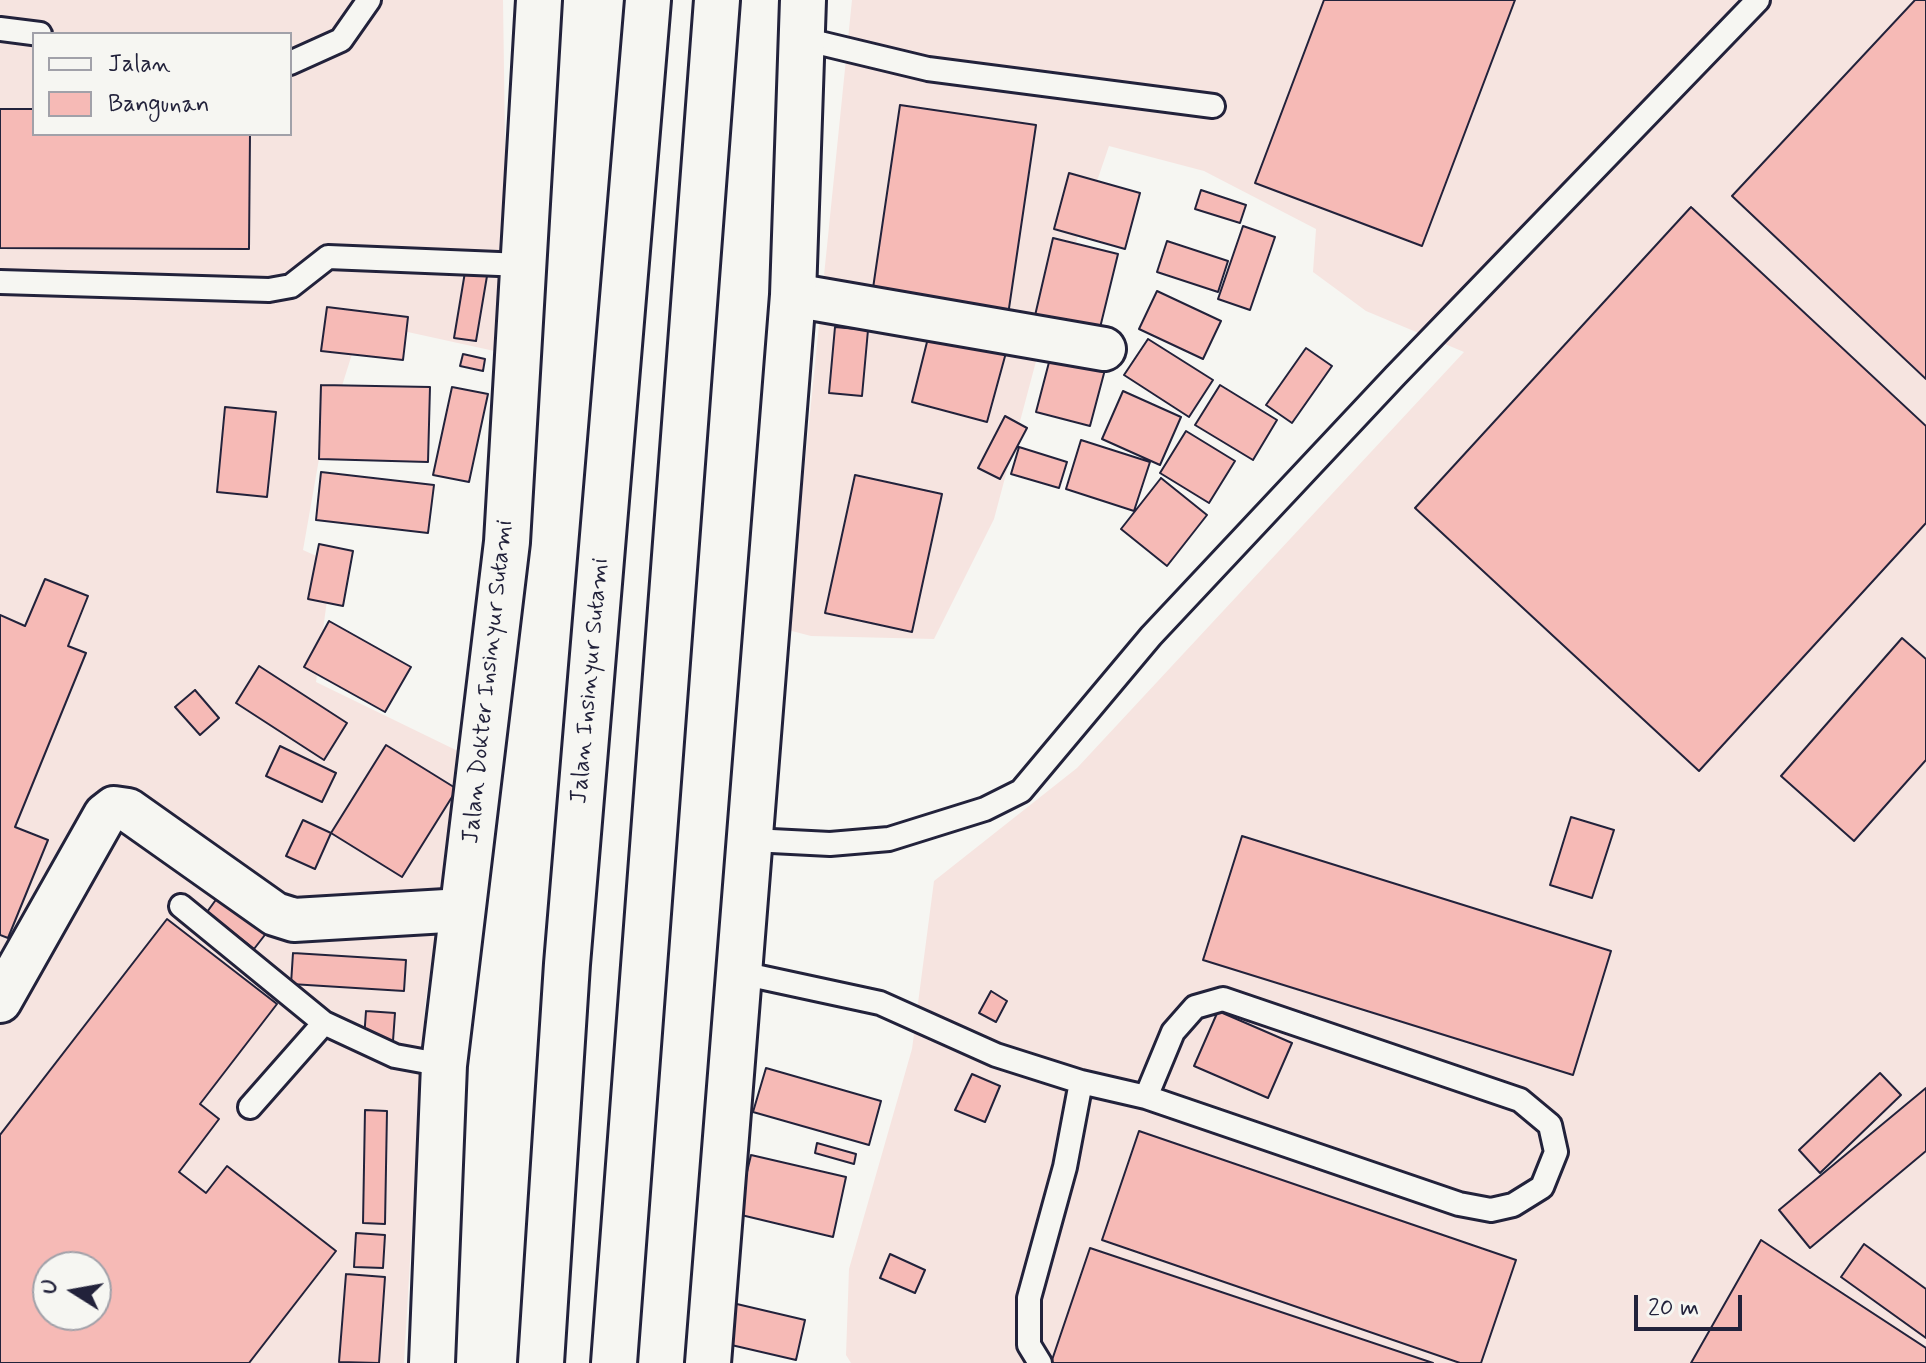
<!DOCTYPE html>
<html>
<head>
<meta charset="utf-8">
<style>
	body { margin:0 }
	#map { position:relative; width:1926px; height:1363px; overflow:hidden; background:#f6f6f2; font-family:Mynerve,sans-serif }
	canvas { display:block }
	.legend { position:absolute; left:32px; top:32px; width:260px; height:104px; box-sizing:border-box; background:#f6f6f2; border:2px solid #a1a1a9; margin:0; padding:10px 14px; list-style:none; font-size:24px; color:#22223b }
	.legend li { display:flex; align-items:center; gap:16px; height:40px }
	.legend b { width:40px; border:2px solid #a1a1a9 }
	.north { position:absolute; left:32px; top:1251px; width:80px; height:80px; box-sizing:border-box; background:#f6f6f2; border:2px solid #a1a1a9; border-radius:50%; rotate:281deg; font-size:22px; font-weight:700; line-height:32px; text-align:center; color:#22223b }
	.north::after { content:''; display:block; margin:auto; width:28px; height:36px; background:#22223b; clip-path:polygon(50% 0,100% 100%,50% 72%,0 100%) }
	.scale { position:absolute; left:1634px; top:1295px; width:108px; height:36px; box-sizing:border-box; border:4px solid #22223b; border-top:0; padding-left:10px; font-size:24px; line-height:28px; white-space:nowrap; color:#22223b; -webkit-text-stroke:6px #f6f6f2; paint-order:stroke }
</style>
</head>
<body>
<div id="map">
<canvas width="1926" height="1363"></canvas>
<ul class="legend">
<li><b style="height:10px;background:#f6f6f2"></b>Jalan</li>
<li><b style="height:22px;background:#f6bab6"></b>Bangunan</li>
</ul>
<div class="north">U</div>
<div class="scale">20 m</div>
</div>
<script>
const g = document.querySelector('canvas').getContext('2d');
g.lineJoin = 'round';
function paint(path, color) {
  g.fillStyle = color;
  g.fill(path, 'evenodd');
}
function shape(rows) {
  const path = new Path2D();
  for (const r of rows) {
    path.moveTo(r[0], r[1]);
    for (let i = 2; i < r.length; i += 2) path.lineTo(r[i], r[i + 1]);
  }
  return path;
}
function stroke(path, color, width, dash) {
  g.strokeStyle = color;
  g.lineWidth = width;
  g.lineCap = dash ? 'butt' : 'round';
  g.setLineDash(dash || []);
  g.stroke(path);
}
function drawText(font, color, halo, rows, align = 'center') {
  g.font = font + ' Mynerve,sans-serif';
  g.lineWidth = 7;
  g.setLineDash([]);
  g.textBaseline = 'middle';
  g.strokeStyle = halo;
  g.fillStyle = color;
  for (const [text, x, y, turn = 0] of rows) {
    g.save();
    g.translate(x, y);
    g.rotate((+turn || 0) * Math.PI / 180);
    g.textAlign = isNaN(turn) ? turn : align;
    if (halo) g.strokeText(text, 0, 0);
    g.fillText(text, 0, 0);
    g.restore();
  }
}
const built = shape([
	[0,0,503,0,508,354,385,327,352,354,319,459,303,550,332,563,316,682,464,754,425,1005,404,1363,0,1363],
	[34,34,290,34,290,134,34,134],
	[48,1267,96,1267,96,1315,48,1315],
	[852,0,1926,0,1926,1363,851,1363,846,1355,849,1269,912,1049,934,881,1077,768,1464,352,1366,311,1313,272,1316,229,1204,171,1109,146,1039,350,994,519,934,639,811,636,788,630]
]);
const building = shape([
	[1324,0,1515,0,1422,246,1255,183,1324,0],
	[1915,0,1926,0,1926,379,1732,196,1915,0],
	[900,105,1036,125,1008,315,872,295,900,105],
	[0,109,34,109,34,134,250,134,249,249,0,248,0,109],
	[1069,173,1140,193,1125,249,1054,229,1069,173],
	[1201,190,1246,205,1240,223,1195,209,1201,190],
	[1691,207,1926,426,1926,523,1699,771,1415,508,1691,207],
	[1243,226,1275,237,1250,310,1218,299,1243,226],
	[1053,238,1118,254,1098,336,1034,320,1053,238],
	[1167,241,1228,261,1218,292,1157,272,1167,241],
	[465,272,487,276,476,341,454,338,465,272],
	[1157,291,1221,321,1203,359,1139,329,1157,291],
	[327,307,408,317,403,360,321,351,327,307],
	[835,327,868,330,862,396,829,393,835,327],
	[930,330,1007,349,987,422,912,402,930,330],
	[1148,339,1213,380,1189,417,1124,375,1148,339],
	[1053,347,1107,362,1090,426,1036,412,1053,347],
	[1306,348,1332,366,1292,423,1266,405,1306,348],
	[463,354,485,359,483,371,460,366,463,354],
	[321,385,430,387,428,462,319,459,321,385],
	[1220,385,1277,420,1253,460,1195,425,1220,385],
	[452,387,488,394,469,482,433,475,452,387],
	[1123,391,1181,417,1160,465,1102,439,1123,391],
	[225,407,276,412,267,497,217,492,225,407],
	[1005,416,1027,428,1000,479,978,468,1005,416],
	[1186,431,1235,461,1209,503,1160,473,1186,431],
	[1081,440,1150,462,1134,511,1066,489,1081,440],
	[1019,447,1067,462,1059,488,1011,474,1019,447],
	[321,472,434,485,428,533,316,520,321,472],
	[855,475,942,494,912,632,825,613,855,475],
	[1161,478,1207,515,1167,566,1121,529,1161,478],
	[319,544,353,551,343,606,308,599,319,544],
	[45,579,88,596,68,646,86,653,15,827,48,840,8,938,0,935,0,615,25,626,45,579],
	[329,621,411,667,385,712,304,667,329,621],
	[1902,638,1926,659,1926,760,1854,841,1781,776,1902,638],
	[259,666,347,723,324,760,236,703,259,666],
	[195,690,219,718,200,735,175,707,195,690],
	[386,745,457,789,402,877,331,833,386,745],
	[280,746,336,773,322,802,266,776,280,746],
	[1571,817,1614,830,1592,898,1550,885,1571,817],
	[303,820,331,833,315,869,286,856,303,820],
	[1242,836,1611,951,1573,1075,1203,960,1242,836],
	[223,890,271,927,254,949,207,912,223,890],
	[167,919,277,1004,200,1104,219,1119,179,1172,206,1193,227,1166,336,1251,249,1363,0,1363,0,1135,167,919],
	[48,1267,96,1267,96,1315,48,1315,48,1267],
	[293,953,406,960,404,991,291,984,293,953],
	[991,991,1007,1001,996,1022,979,1013,991,991],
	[366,1011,395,1013,393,1041,364,1039,366,1011],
	[1218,1011,1292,1043,1268,1098,1194,1066,1218,1011],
	[766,1068,881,1101,869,1145,753,1112,766,1068],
	[1880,1073,1901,1095,1820,1173,1799,1150,1880,1073],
	[972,1074,1000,1086,985,1122,955,1110,972,1074],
	[1926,1088,1926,1151,1810,1248,1779,1210,1926,1088],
	[365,1110,387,1111,385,1224,363,1223,365,1110],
	[1139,1131,1516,1260,1481,1363,1460,1363,1102,1240,1139,1131],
	[817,1143,856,1154,854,1164,815,1153,817,1143],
	[751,1155,846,1177,833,1237,737,1214,751,1155],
	[356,1233,385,1235,383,1268,354,1267,356,1233],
	[1761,1240,1926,1348,1926,1363,1691,1363,1761,1240],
	[1864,1244,1926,1289,1926,1338,1841,1277,1864,1244],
	[1090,1248,1433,1363,1051,1363,1090,1248],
	[890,1254,925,1270,915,1293,880,1278,890,1254],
	[346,1274,385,1277,379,1363,339,1362,346,1274],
	[724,1301,805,1320,796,1360,714,1341,724,1301]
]);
const service = shape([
	[0,29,40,34],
	[799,38,928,69,1213,106],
	[290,63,341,40,369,0],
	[0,282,269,290,291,286,328,257,523,265],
	[752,840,830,844,889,839,985,809,1021,791,1151,636,1395,376,1758,0],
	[181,906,324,1023,395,1056,444,1065],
	[741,973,880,1003,996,1055,1081,1082,1146,1097,1459,1204,1491,1210,1513,1205,1542,1187,1556,1152,1550,1125,1520,1100,1223,999,1195,1007,1173,1032,1146,1097],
	[250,1107,324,1023],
	[1040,1363,1029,1345,1029,1298,1065,1167,1081,1082]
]);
const minor = shape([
	[793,295,1104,349],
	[0,1001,105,815,114,808,128,810,275,914,294,920,463,910]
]);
const tertiary = shape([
	[432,1363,444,1065,507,542,539,0],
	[708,1363,793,295,803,0]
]);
const motorway = shape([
	[541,1363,567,964,648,0],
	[614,1363,717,0]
]);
const streetNames = [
	["Jalan Insinyur Sutami",591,681,-85],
	["Jalan Dokter Insinyur Sutami",489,682,-84]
];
paint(built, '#f6e4e0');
paint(building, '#f6bab6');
stroke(building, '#22223b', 2);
stroke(service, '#22223b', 28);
stroke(minor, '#22223b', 48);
stroke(tertiary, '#22223b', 50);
stroke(motorway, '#22223b', 50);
stroke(service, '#f6f6f2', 22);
stroke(minor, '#f6f6f2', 42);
stroke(tertiary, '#f6f6f2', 44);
stroke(motorway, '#f6f6f2', 44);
drawText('24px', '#22223b', '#f6f6f2', streetNames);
</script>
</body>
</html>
